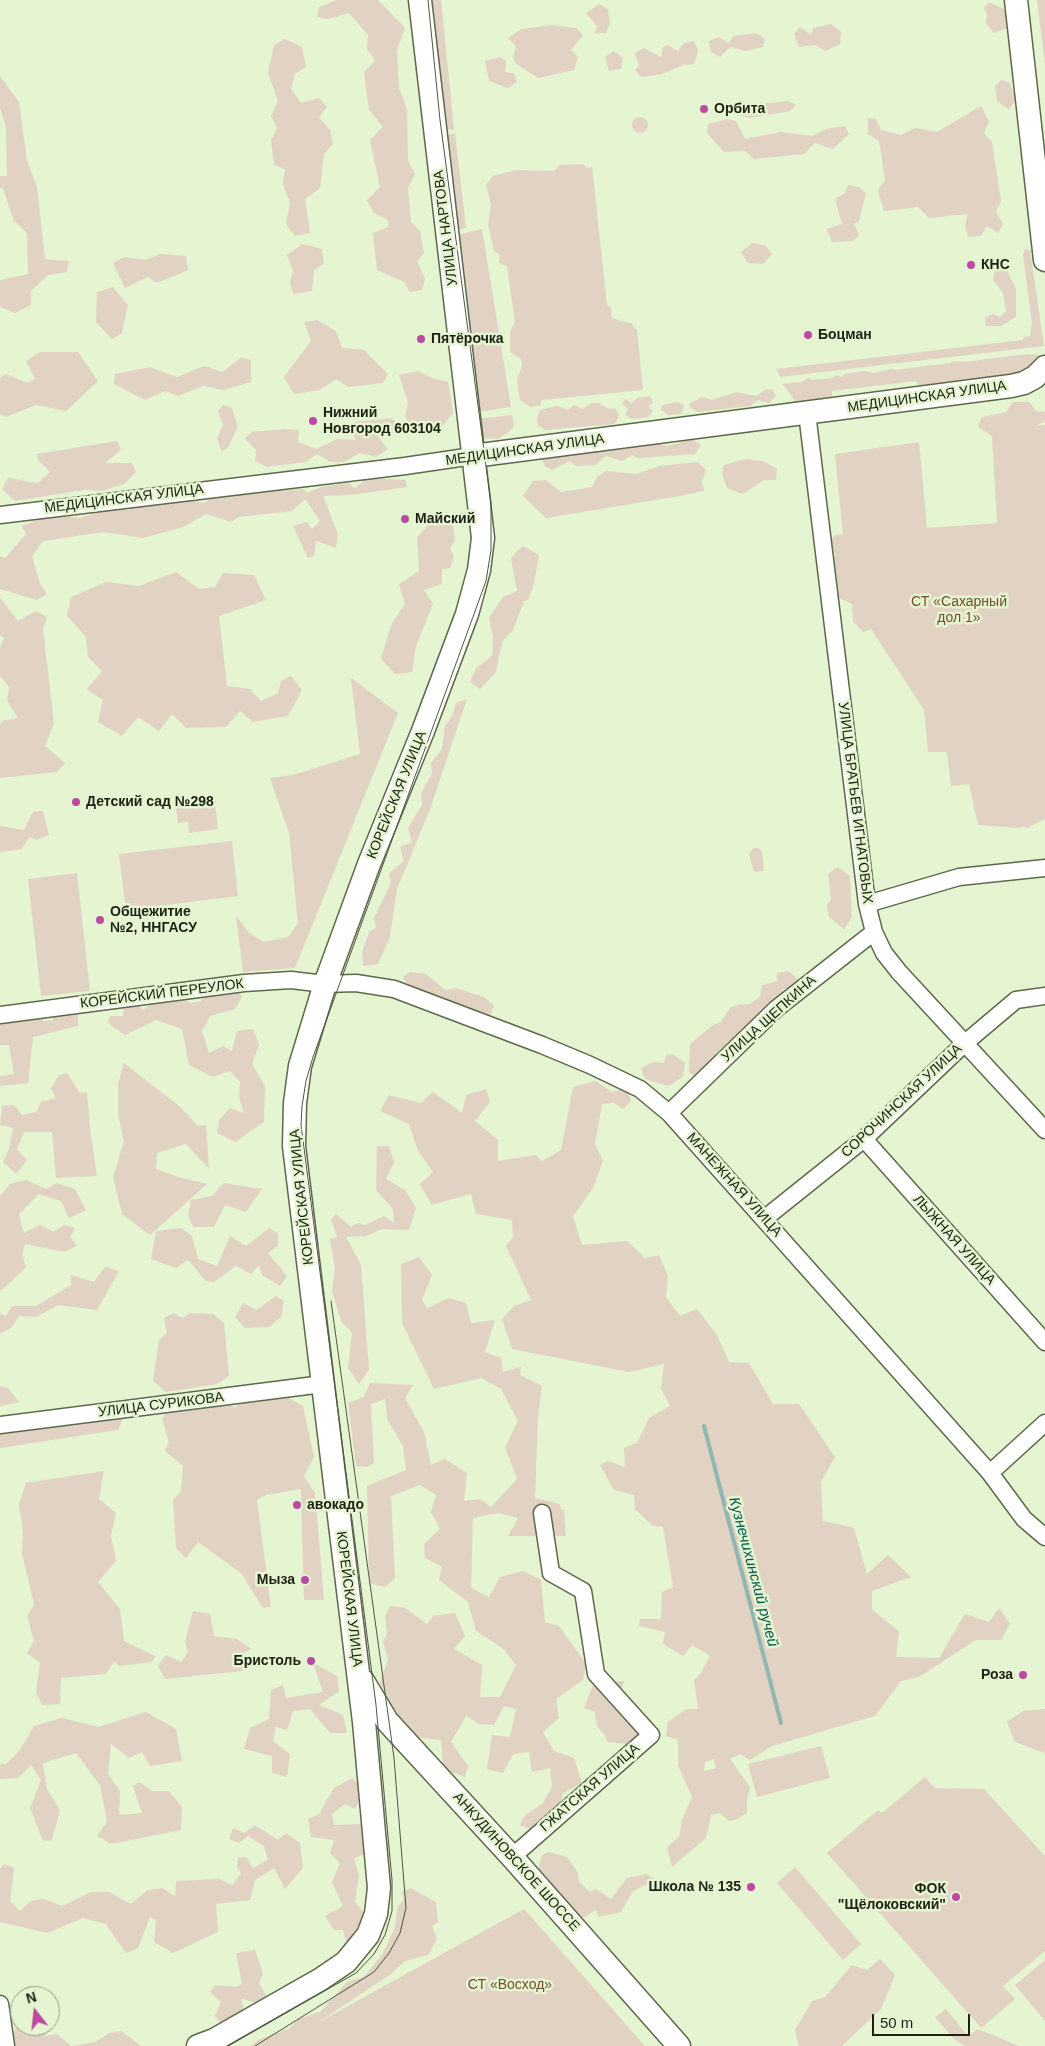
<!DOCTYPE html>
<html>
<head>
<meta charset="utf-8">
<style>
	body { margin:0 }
	#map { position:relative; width:1045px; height:2046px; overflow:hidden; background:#e5f4d1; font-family:Arial,sans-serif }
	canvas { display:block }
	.north { position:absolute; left:10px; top:1986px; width:50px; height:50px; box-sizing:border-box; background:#e5f4d1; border:1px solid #95a086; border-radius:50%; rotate:344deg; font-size:14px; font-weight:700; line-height:20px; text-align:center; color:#1d2215 }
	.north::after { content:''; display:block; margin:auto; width:18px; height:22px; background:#bd49a2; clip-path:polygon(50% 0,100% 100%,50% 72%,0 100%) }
	.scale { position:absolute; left:872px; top:2014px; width:98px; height:22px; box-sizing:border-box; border:2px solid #1d2215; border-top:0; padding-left:6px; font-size:15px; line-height:18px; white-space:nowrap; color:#1d2215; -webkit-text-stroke:4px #e5f4d1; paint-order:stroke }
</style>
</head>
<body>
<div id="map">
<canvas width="1045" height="2046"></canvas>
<div class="north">N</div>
<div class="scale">50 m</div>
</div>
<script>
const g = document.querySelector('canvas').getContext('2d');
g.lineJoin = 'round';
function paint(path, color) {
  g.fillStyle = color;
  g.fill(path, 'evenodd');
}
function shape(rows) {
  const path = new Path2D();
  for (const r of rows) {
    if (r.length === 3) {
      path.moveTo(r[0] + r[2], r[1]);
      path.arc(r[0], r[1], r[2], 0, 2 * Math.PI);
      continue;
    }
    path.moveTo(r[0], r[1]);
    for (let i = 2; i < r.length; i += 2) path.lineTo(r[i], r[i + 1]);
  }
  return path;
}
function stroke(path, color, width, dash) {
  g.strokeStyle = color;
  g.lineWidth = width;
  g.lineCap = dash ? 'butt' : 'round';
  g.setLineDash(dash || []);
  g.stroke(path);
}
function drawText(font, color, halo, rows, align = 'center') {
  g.font = font + ' Arial,sans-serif';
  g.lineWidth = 5;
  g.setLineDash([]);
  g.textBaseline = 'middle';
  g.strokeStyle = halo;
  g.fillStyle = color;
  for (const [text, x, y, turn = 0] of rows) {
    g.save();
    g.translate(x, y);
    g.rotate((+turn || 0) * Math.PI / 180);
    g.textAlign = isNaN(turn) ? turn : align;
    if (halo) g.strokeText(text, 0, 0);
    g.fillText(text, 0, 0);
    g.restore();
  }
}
const green = shape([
	[337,0,378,0,405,28,397,50,399,88,407,109,408,160,415,174,408,188,411,222,420,231,424,253,417,261,425,279,422,290,410,292,404,282,377,270,373,233,388,227,388,220,374,213,367,200,380,187,370,140,383,127,369,110,364,72,375,61,367,49,368,35,349,13,328,19,317,17,319,7],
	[426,0,441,0,454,129,440,131],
	[1037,0,1045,0,1045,64],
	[989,2,1010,12,1010,27,994,33,986,23,987,15,984,8],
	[599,4,608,9,610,23,606,33,595,33,597,26,586,13],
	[831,24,841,32,840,44,825,51,815,45,799,47,794,34,800,27,811,35,813,28],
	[552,25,576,28,583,35,571,50,578,57,574,70,538,78,516,64,513,57,516,46,508,38,521,29],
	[756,33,765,39,763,47,745,51,730,47,720,57,711,52,709,41,719,37,729,43,733,36],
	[285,39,302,47,306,67,295,74,291,89,301,103,319,98,327,107,319,117,330,130,333,144,324,154,320,188,305,199,310,233,295,236,286,224,290,203,283,184,285,169,274,165,271,140,277,128,271,116,278,101,268,73,274,45],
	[694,41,698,51,694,64,683,65,662,74,641,77,635,70,639,65,635,53,644,48,661,57,663,47,668,45,678,51,684,43],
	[614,51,623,58,621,69,609,71,605,57],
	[500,57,506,61,505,72,514,73,517,82,508,88,489,81,485,61],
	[0,76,19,102,27,161,37,187,45,259,69,261,67,272,48,275,31,291,31,305,15,313,0,307,0,280,28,274,27,233,14,221,3,188,0,188,0,176,7,176,6,127,0,108],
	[1001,80,1009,82,1016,99,1009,110,997,101,995,86],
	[788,101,796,105,790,111,750,118,731,113,740,107],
	[981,106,989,121,984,133,992,142,1001,201,996,212,1003,224,998,233,987,226,981,236,968,237,965,225,968,214,929,218,918,207,884,211,878,191,885,180,879,141,868,134,868,118,876,119,881,130,901,135,915,128,937,132],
	[640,125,8],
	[727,119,736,121,745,139,782,132,812,136,826,129,845,126,849,134,833,149,815,143,804,154,754,159,745,151,724,152,707,133,708,124],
	[455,133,466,228,452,231,440,137],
	[584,164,586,168,592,167,607,305,612,308,611,317,620,321,632,323,634,328,637,330,643,390,542,400,540,406,530,407,520,400,517,381,522,365,521,359,510,352,510,332,515,322,507,266,499,263,500,255,494,251,488,225,491,204,486,185,493,176,516,170,554,171,560,165],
	[848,185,859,187,866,193,859,221,854,224,859,235,853,241,832,242,827,229,842,224,835,199,845,193],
	[482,229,511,407,476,412,453,236],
	[752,243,765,245,772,254,763,264,748,263,741,252],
	[302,244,322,249,324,264,314,270,312,291,293,294,290,282,293,271,287,255],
	[1025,249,1030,250,1044,346,780,377,777,369,1023,340,1024,337,1030,336,1032,323,1023,255],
	[160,254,186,256,188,270,157,283,148,277,125,288,113,263,124,257,145,260],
	[1003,262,1016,289,1016,317,1001,326,986,326,985,317,993,314,1000,317,1006,311,1003,293,993,280,996,263],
	[113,287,128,305,122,333,112,339,96,322,97,292],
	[317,320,336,331,342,348,364,350,388,374,383,383,348,387,336,379,320,390,294,394,284,377,311,341,304,322],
	[40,352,78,352,98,381,66,411,36,405,6,417,0,414,0,378,6,374,27,383,35,379,26,361],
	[1027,354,1041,355,1031,367,1018,376,923,391,916,381,832,391,832,404,799,407,783,384,801,382,808,378,813,380,832,378,837,375,841,377,845,374,864,371,873,373,892,369,895,370,950,363,953,361,964,362],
	[240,358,251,360,251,382,224,390,203,386,178,396,165,391,145,400,114,384,115,374,150,367,177,377,204,366,223,372],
	[417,371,432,378,448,382,453,413,440,429,416,435,405,416,408,403,399,375],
	[772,389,776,396,769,403,758,400,750,406,698,412,691,408,689,404,702,397,712,400,737,392,756,396,765,390],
	[650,396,653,403,648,406,653,411,648,417,632,419,625,415,628,409,622,403,625,399,632,403,637,398],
	[677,402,684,405,681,414,669,415,661,410,662,405],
	[1013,402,1029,402,1036,411,1045,412,1045,423,1043,422,1036,426,1045,425,1045,819,1027,828,1023,826,1019,828,978,825,969,784,951,786,947,752,928,752,924,710,871,629,863,632,853,621,852,604,833,595,830,570,835,555,830,541,836,534,843,535,835,454,919,442,927,528,997,523,992,436,978,427,982,417,1006,412],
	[591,403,599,403,607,408,616,409,619,416,615,424,545,430,538,425,537,419,540,410,557,406,568,410,574,405,583,409],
	[223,405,232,408,238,427,227,449,221,451,217,438,223,425,218,411],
	[512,415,514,425,509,432,497,439,479,438,477,419],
	[392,418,399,425,393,433,378,437,388,449,376,457,360,453,344,462,330,462,317,454,306,462,267,467,255,461,256,450,245,438,252,432,284,429,299,430,298,442,316,449,337,439,356,440,349,426,354,422],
	[690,437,701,445,695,454,638,458,632,455,622,461,605,456,596,465,576,466,570,461,552,470,545,466,540,455,569,448,579,454,592,448,647,439,666,446,679,443],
	[117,441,121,450,105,463,132,463,136,472,124,484,102,491,84,490,15,501,2,489,8,478,38,483,50,472,38,460,37,454],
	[746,459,763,461,777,469,776,480,764,480,743,494,727,488,722,473,724,465],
	[698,462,706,470,702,482,704,491,680,496,546,518,523,496,533,481,546,480,561,492,592,487,597,477,606,471,636,474,660,466],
	[368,478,405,480,407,487,351,495,323,496,338,534,336,548,316,541,314,556,308,558,293,526,307,522,312,529,320,521,305,499,292,511,239,517,231,522,206,514,183,527,143,538,104,532,43,541,32,556,40,584,47,594,37,600,0,589,0,556,5,558,26,534,22,526,51,514,79,518,117,507,128,510,150,501,160,505,178,498,204,503,213,497,303,489,307,493,321,487,348,483,355,488],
	[429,524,453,525,455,541,450,548,454,556,450,568,442,569,442,584,424,590,433,604,416,646,412,672,395,674,381,659,391,625,405,604,399,584,419,571,417,537],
	[523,546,539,555,534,584,528,600,524,601,513,630,502,642,496,672,480,689,470,682,476,668,492,656,493,637,489,618,503,597,517,591,511,559,515,553],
	[176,572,199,589,215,587,223,573,254,575,266,600,219,616,227,686,250,689,261,701,278,693,281,681,291,676,302,690,288,716,253,722,240,711,226,727,186,728,172,714,159,731,138,717,122,736,98,722,103,700,87,689,102,671,88,657,86,637,67,616,71,597,106,582,139,586],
	[0,598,18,621,36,611,47,617,43,629,54,723,45,746,65,763,57,772,0,778,0,725,2,721,18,718,7,701,9,687,0,676,0,648,4,638,0,635],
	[351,678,398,713,295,968,243,972,236,915,248,932,264,942,288,937,298,924,289,833,270,778,293,775,360,754],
	[467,699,430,809,397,889,390,937,378,964,363,966,362,952,369,932,376,928,374,918,391,883,389,873,404,861,400,847,412,842,408,828,422,805,421,794,432,773,431,763,442,749,445,726,452,716,456,703],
	[214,795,218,829,189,833,188,822,178,823,175,799],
	[43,811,49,835,37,840,29,837,22,849,1,852,0,853,0,826,24,830,33,812],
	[232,841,238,896,126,910,119,854],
	[753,848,759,848,762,852,764,871,754,872,749,854],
	[838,867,850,876,852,917,844,929,829,917,827,905,831,899,828,874],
	[77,873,90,991,41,996,28,879],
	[788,971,798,979,792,989,783,989,782,999,737,1040,729,1041,716,1053,714,1062,696,1078,689,1072,690,1044,713,1025,721,1022,730,1008,739,1004,749,1004,760,997,762,985,777,981,777,973],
	[410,972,426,974,445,990,456,988,484,997,494,1005,491,1014,486,1017,407,985,403,977],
	[235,984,242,997,235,1009,210,1016,202,1031,209,1053,223,1046,232,1051,237,1031,253,1029,259,1045,252,1064,265,1086,264,1122,235,1142,217,1133,219,1120,230,1108,244,1113,239,1098,240,1082,230,1071,213,1077,189,1065,182,1029,156,1020,125,1035,108,1023,110,1016,123,1016,124,1003,135,1002,143,1010,158,999,181,995,190,1003,201,1001,203,992],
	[78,1009,78,1026,33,1037,28,1083,0,1086,0,1076,14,1074,9,1045,0,1045,0,1019,42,1014,43,1021,53,1020,52,1012],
	[673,1054,685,1063,683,1077,668,1086,645,1079,641,1068,653,1062,664,1063,666,1055],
	[124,1063,179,1106,198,1126,206,1125,209,1169,186,1144,157,1153,156,1169,175,1176,207,1184,150,1235,122,1214,113,1177,124,1141,118,1114,118,1084],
	[67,1073,80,1093,87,1092,90,1128,97,1176,56,1178,52,1132,24,1132,17,1150,27,1160,16,1174,3,1162,9,1149,13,1128,0,1125,2,1106,14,1105,22,1115,36,1112,41,1102,56,1098,51,1088,59,1075],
	[596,1081,612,1092,627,1088,631,1101,623,1109,614,1103,602,1104,595,1144,603,1161,593,1188,573,1216,582,1245,627,1241,645,1258,659,1255,668,1276,666,1297,680,1316,697,1309,717,1335,729,1362,749,1363,773,1404,799,1404,835,1457,821,1482,823,1521,854,1528,867,1574,888,1555,911,1577,872,1591,872,1610,899,1631,896,1657,939,1658,965,1614,989,1622,999,1608,1010,1624,1001,1640,976,1640,919,1677,901,1681,875,1716,772,1746,750,1760,740,1754,730,1759,750,1787,747,1799,747,1813,737,1819,729,1821,720,1813,711,1815,706,1838,672,1867,667,1847,679,1837,682,1820,692,1797,678,1765,678,1740,666,1736,668,1722,686,1709,698,1709,694,1681,701,1673,710,1656,692,1645,683,1656,663,1644,665,1632,639,1626,640,1619,661,1619,662,1592,673,1587,663,1527,653,1526,635,1509,634,1495,614,1490,600,1465,608,1461,625,1467,624,1448,637,1443,649,1418,670,1406,661,1389,664,1364,629,1372,512,1349,502,1319,514,1306,531,1300,506,1246,513,1237,512,1220,476,1214,471,1194,432,1205,420,1184,433,1172,418,1151,409,1124,380,1111,389,1095,421,1103,433,1092,462,1113,466,1095,486,1089,490,1102,475,1121,498,1140,498,1161,536,1155,542,1161,561,1150,573,1087],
	[714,1759,716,1768,704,1771,705,1762],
	[377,1146,389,1146,394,1162,386,1179,405,1190,416,1208,409,1230,382,1229,366,1236,346,1237,361,1265,369,1370,359,1384,348,1368,352,1333,341,1321,332,1292,335,1268,330,1239,337,1237,331,1219,336,1214,351,1227,358,1223,365,1225,384,1216,394,1223,393,1209,376,1190],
	[26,1180,46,1189,57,1183,75,1189,86,1210,69,1218,61,1201,39,1194,19,1214,24,1233,40,1225,54,1232,64,1225,75,1228,70,1237,77,1246,65,1252,25,1244,22,1255,26,1267,2,1290,0,1290,0,1196,10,1184],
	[224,1183,262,1189,246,1212,225,1205,214,1227,193,1227,188,1216,191,1200,212,1196],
	[181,1228,192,1236,198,1259,217,1266,230,1236,246,1246,269,1228,278,1233,278,1246,268,1253,287,1276,280,1286,262,1275,259,1265,251,1274,236,1266,214,1282,206,1281,188,1260,176,1268,151,1259,156,1231],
	[419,1257,432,1275,422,1300,427,1308,449,1298,466,1303,471,1323,495,1320,485,1352,501,1358,503,1372,521,1367,520,1375,542,1386,538,1417,535,1498,560,1504,561,1510,564,1510,566,1536,555,1536,552,1539,551,1536,508,1536,518,1518,498,1513,473,1518,471,1588,489,1597,500,1577,523,1571,541,1580,545,1622,559,1626,586,1664,583,1680,556,1699,559,1718,543,1732,554,1751,574,1758,582,1783,563,1793,558,1812,532,1830,520,1825,524,1816,543,1803,552,1787,550,1768,532,1772,529,1752,513,1754,503,1773,487,1769,492,1735,510,1737,516,1709,504,1706,494,1725,479,1724,466,1716,451,1742,468,1766,465,1777,443,1769,441,1740,410,1737,380,1683,388,1659,383,1642,387,1634,385,1616,390,1606,405,1608,427,1624,433,1616,455,1613,465,1636,454,1649,482,1665,480,1697,500,1697,516,1665,504,1649,476,1631,468,1602,439,1580,442,1567,425,1558,424,1544,440,1529,431,1512,436,1495,420,1485,391,1496,395,1578,385,1587,369,1583,367,1486,406,1470,403,1446,387,1419,385,1399,371,1404,374,1463,367,1467,356,1466,348,1403,364,1397,370,1383,413,1385,405,1398,424,1432,431,1465,445,1459,467,1473,464,1501,480,1499,491,1507,517,1479,505,1447,518,1421,501,1389,481,1378,434,1389,402,1323,401,1264],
	[105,1267,119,1271,97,1310,58,1305,36,1317,19,1316,11,1328,0,1334,0,1313,6,1316,12,1306,36,1306,71,1285,71,1275,94,1282],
	[276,1296,284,1301,281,1317,269,1327,245,1328,235,1317,243,1303,256,1310],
	[174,1313,182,1318,190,1313,213,1314,224,1323,229,1376,217,1384,166,1392,153,1381,159,1340,167,1333,164,1318],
	[0,1386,8,1388,19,1402,0,1406],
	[271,1388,303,1406,314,1457,304,1476,315,1493,324,1600,304,1600,301,1489,266,1495,257,1500,271,1607,263,1608,241,1573,198,1542,186,1558,176,1548,173,1499,181,1492,183,1466,165,1451,169,1442,162,1419,172,1403,210,1393,235,1408,251,1391],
	[125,1414,118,1430,0,1448,0,1419],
	[104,1471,99,1499,116,1513,111,1536,116,1561,98,1582,120,1609,124,1641,155,1656,152,1662,119,1666,114,1661,106,1674,61,1678,60,1704,42,1705,36,1692,40,1663,27,1653,34,1641,27,1616,34,1605,22,1553,23,1532,19,1504,26,1483],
	[193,1611,210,1614,214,1636,237,1639,251,1649,241,1655,250,1666,242,1671,165,1679,158,1666,166,1655,181,1662,188,1652,185,1642],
	[313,1663,337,1676,339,1691,319,1705,343,1715,347,1733,330,1733,310,1709,293,1711,287,1730,276,1727,273,1741,290,1754,287,1777,272,1773,272,1756,244,1749,250,1728,269,1719,271,1690,283,1685,286,1698,323,1692],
	[624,1681,620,1695,635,1710,637,1735,627,1744,607,1742,606,1737,597,1726,595,1712,584,1708,594,1682],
	[1045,1709,1045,1753,1015,1742,1007,1722,1023,1711],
	[146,1712,176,1729,182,1761,150,1766,142,1752,129,1758,111,1744,108,1774,120,1791,119,1815,142,1813,133,1786,139,1782,152,1791,169,1791,182,1807,181,1830,111,1844,97,1836,107,1821,100,1785,76,1753,43,1763,47,1789,60,1810,52,1840,43,1841,30,1808,41,1780,31,1765,18,1778,0,1779,0,1764,6,1764,20,1750,34,1726,62,1718,98,1727],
	[821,1746,830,1778,757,1797,748,1764],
	[925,1777,935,1788,984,1789,1045,1856,1045,1951,1003,1986,1015,1999,981,2028,827,1853,878,1810,882,1813],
	[352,1778,365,1790,355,1809,345,1804,332,1814,334,1825,361,1824,368,1841,365,1853,354,1859,359,1875,355,1902,365,1914,347,1944,343,1930,334,1930,325,1916,343,1906,332,1882,340,1863,330,1853,334,1840,311,1837,308,1819,319,1814,334,1788],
	[255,1825,278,1840,286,1833,300,1843,303,1868,285,1889,274,1868,255,1880,250,1900,216,1904,218,1932,173,1953,154,1942,156,1920,150,1917,138,1948,126,1953,106,1924,83,1918,47,1933,0,1922,0,1869,4,1864,14,1868,10,1901,20,1911,31,1901,44,1899,62,1906,91,1892,109,1892,131,1904,148,1890,162,1888,175,1896,176,1881,219,1879,232,1885,241,1874,237,1867,238,1857,247,1858,253,1868,268,1860,264,1846,248,1836,239,1843,229,1839,233,1828,244,1833],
	[549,1852,567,1857,578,1873,579,1882,590,1892,596,1889,611,1899,627,1878,647,1874,656,1880,633,1891,621,1912,599,1917,595,1910,584,1918,564,1909,556,1890,538,1870,542,1855],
	[795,1867,861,1944,843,1960,777,1883],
	[411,1888,436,1902,438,1922,432,1926,437,1939,428,1955,405,1961,391,1974,317,2023,524,1909,645,2046,251,2046,258,2040,290,2028,298,2019,320,2012,347,1982,364,1977,382,1955,395,1927,397,1908,404,1899,402,1892],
	[255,1950,263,1973,259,1983,267,1997,258,2003,241,1999,244,2009,238,2023,221,2024,215,2016,221,2002,210,1992,215,1985,235,1987,242,1984,236,1953],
	[880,1959,895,1975,881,2009,842,2046,799,2046,795,2030,812,2001,825,1997,852,1965,867,1970],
	[1045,1960,1045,2021,1015,1985],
	[946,2009,968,2036,978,2029,1019,2046,965,2046,954,2039,935,2017],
	[20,2019,20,2026,42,2026,45,2036,57,2034,71,2046,13,2046,12,2037],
	[121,2031,141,2046,73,2046,95,2042,110,2033]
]);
const stream = shape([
	[704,1426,781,1723]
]);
const street = shape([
	[807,413,867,904,874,932,884,953,899,972,1045,1130],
	[0,515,405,466,473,456],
	[867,904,959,877,1045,868],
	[0,1015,244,983,291,980,325,984,356,983,394,989,542,1045,590,1065,640,1089,669,1113,990,1473,1024,1519,1045,1537],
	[669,1113,776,1009,874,932],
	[864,1139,1045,1342],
	[764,1219,864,1139,965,1043,1016,1000,1045,996],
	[0,1425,323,1384],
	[990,1473,1045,1423],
	[512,1857,651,1735,596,1674,583,1591,551,1573,542,1513],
	[0,2004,6,2046]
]);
const secondary = shape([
	[1016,0,1045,260],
	[473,456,1011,386,1024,383,1035,377,1045,367],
	[363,1681,387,1721,512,1857,679,2046],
	[198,2046,214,2040,321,1979,346,1962,368,1935,376,1914,379,1888,364,1722,294,1146,295,1103,300,1066,325,984,369,864,423,731,467,614,479,570,483,538,420,0]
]);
const tram = shape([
	[228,2046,356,1973,374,1954,385,1935,392,1911,392,1880,376,1705,301,1125,302,1106,306,1081,313,1057,486,581,491,550,491,503,440,120,428,0],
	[255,2046,374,1972,389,1953,400,1933,406,1908,394,1758,331,1301]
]);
const markers = [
	[704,109,5,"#bd49a2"],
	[971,265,5,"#bd49a2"],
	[808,335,5,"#bd49a2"],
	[421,339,5,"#bd49a2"],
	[313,421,5,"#bd49a2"],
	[405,519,5,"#bd49a2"],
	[76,802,5,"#bd49a2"],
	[100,920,5,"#bd49a2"],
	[297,1505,5,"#bd49a2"],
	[305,1580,5,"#bd49a2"],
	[311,1661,5,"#bd49a2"],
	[1023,1675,5,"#bd49a2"],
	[751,1887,5,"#bd49a2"],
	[956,1897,5,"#bd49a2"]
];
const poiNames = [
	["Орбита",714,109],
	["КНС",981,265],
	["Боцман",818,335],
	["Пятёрочка",431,339],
	["Нижний",323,413],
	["Новгород 603104",323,429],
	["Майский",415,519],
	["Детский сад №298",86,802],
	["Общежитие",110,912],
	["№2, ННГАСУ",110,928],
	["авокадо",307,1505],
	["Мыза",295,1580,"right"],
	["Бристоль",301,1661,"right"],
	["Роза",1013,1675,"right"],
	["Школа № 135",741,1887,"right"],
	["ФОК",946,1889,"right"],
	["\"Щёлоковский\"",946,1905,"right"]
];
const streetNames = [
	["УЛИЦА НАРТОВА",446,228,-97],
	["МЕДИЦИНСКАЯ УЛИЦА",927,397,-8],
	["МЕДИЦИНСКАЯ УЛИЦА",525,450,-8],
	["МЕДИЦИНСКАЯ УЛИЦА",124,499,-7],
	["КОРЕЙСКАЯ УЛИЦА",397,795,-68],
	["УЛИЦА БРАТЬЕВ ИГНАТОВЫХ",855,803,83],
	["КОРЕЙСКИЙ ПЕРЕУЛОК",162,994,-7],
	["УЛИЦА ЩЕПКИНА",769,1019,-42],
	["СОРОЧИНСКАЯ УЛИЦА",902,1101,-43],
	["МАНЕЖНАЯ УЛИЦА",734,1185,48],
	["КОРЕЙСКАЯ УЛИЦА",302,1197,-96],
	["ЛЫЖНАЯ УЛИЦА",954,1240,48],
	["УЛИЦА СУРИКОВА",161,1405,-7],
	["КОРЕЙСКАЯ УЛИЦА",349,1599,83],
	["ГЖАТСКАЯ УЛИЦА",590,1788,-41],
	["АНКУДИНОВСКОЕ ШОССЕ",516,1862,48]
];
const parkNames = [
	["СТ «Сахарный",959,602],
	["дол 1»",959,618],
	["СТ «Восход»",510,1985]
];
const waterNames = [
	["Кузнечихинский ручей",753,1572,75]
];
paint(green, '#e1d2c3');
stroke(stream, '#90b6b1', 4);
stroke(street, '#5c694a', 19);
stroke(secondary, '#5c694a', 25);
stroke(street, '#fff', 16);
stroke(secondary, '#fff', 22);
stroke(tram, '#4d5542', 1);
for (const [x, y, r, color] of markers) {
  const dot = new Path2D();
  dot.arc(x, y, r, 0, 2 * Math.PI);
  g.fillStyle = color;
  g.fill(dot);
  stroke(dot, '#e5f4d1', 2);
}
drawText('bold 14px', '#1d2215', '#e5f4d1', poiNames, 'left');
drawText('14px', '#1d2215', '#e5f4d1', streetNames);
drawText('14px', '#724f29', '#e5f4d1', parkNames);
drawText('italic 15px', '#065851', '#e5f4d1', waterNames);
</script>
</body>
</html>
